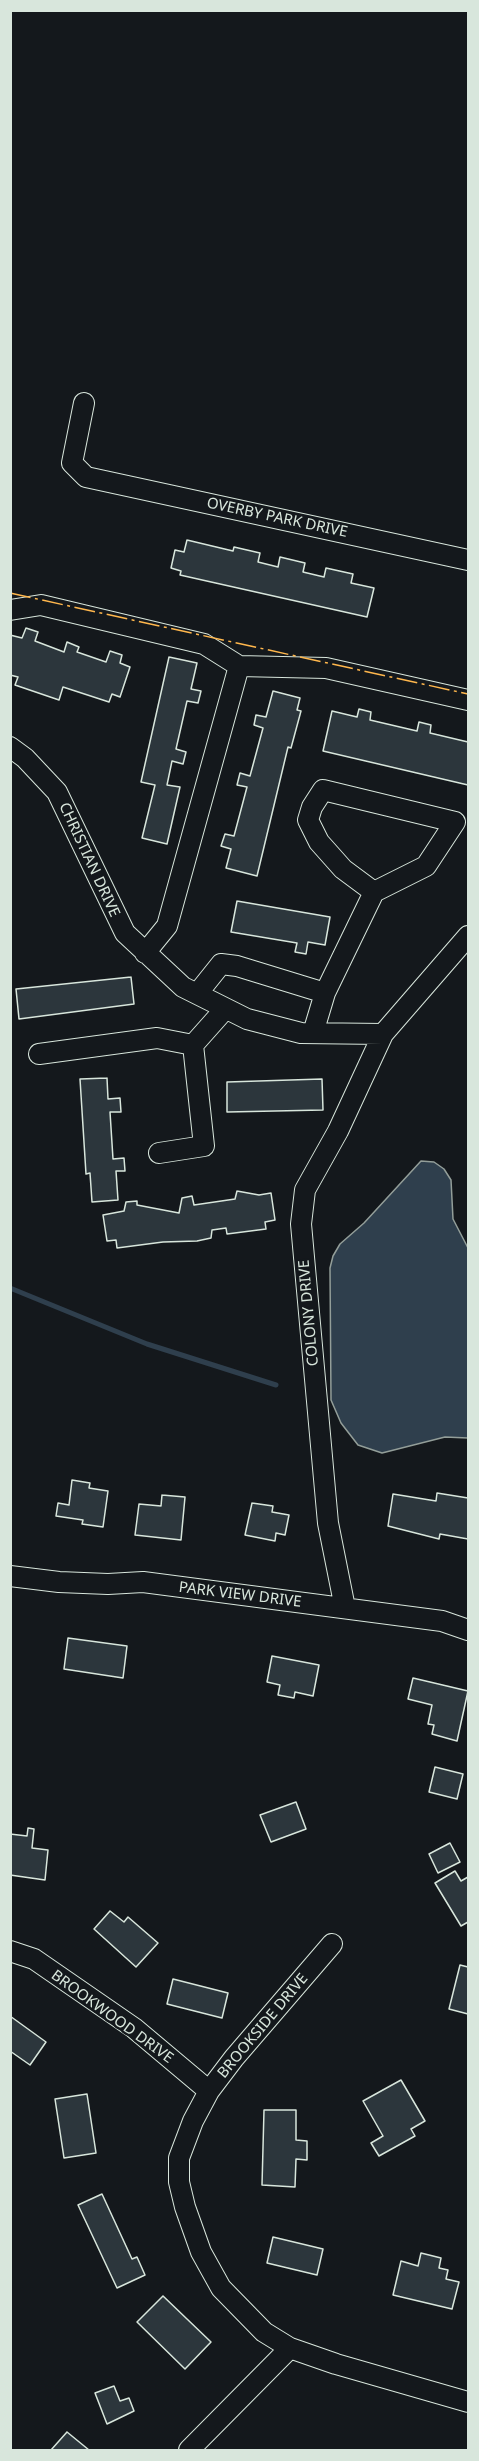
<!DOCTYPE html>
<html>
<head>
<meta charset="utf-8">
<style>
	body { margin:0 }
	#map { position:relative; width:479px; height:2461px; overflow:hidden; background:#14181c; font-family:"Noto Sans",sans-serif }
	canvas { display:block }
	.frame { position:absolute; inset:0; border:12px solid #d8e6dc; pointer-events:none }
</style>
</head>
<body>
<div id="map">
<canvas width="479" height="2461"></canvas>
<div class="frame"></div>
</div>
<script>
const g = document.querySelector('canvas').getContext('2d');
g.lineJoin = 'round';
function paint(path, color) {
  g.fillStyle = color;
  g.fill(path, 'evenodd');
}
function shape(rows) {
  const path = new Path2D();
  for (const r of rows) {
    path.moveTo(r[0], r[1]);
    for (let i = 2; i < r.length; i += 2) path.lineTo(r[i], r[i + 1]);
  }
  return path;
}
function stroke(path, color, width, dash) {
  g.strokeStyle = color;
  g.lineWidth = width;
  g.lineCap = dash ? 'butt' : 'round';
  g.setLineDash(dash || []);
  g.stroke(path);
}
function drawText(font, color, halo, rows, align = 'center') {
  g.font = font + ' "Noto Sans",sans-serif';
  g.lineWidth = 4.5;
  g.setLineDash([]);
  g.textBaseline = 'middle';
  g.strokeStyle = halo;
  g.fillStyle = color;
  for (const [text, x, y, turn = 0] of rows) {
    g.save();
    g.translate(x, y);
    g.rotate((+turn || 0) * Math.PI / 180);
    g.textAlign = isNaN(turn) ? turn : align;
    if (halo) g.strokeText(text, 0, 0);
    g.fillText(text, 0, 0);
    g.restore();
  }
}
const water = shape([
	[421,1161,434,1162,444,1169,451,1180,453,1219,468,1248,468,1438,445,1437,382,1453,358,1445,341,1423,331,1400,330,1268,333,1256,340,1244,364,1223,421,1161]
]);
const stream = shape([
	[10,1288,147,1344,276,1385]
]);
const building = shape([
	[187,540,233,551,234,547,260,553,258,562,278,567,280,557,305,563,303,572,324,577,326,568,353,574,351,583,374,588,367,617,180,575,181,571,171,568,175,550,184,552,187,540],
	[26,628,38,632,35,641,64,652,67,642,79,647,77,652,106,662,110,651,122,655,120,663,130,667,120,697,112,694,109,702,63,687,59,700,15,685,18,677,10,675,10,635,22,638,26,628],
	[169,657,197,663,191,689,201,691,198,703,187,701,176,749,186,752,183,764,172,761,167,785,180,787,167,844,142,838,155,785,141,782,169,657],
	[273,691,300,698,297,710,301,711,291,748,288,747,257,876,226,868,231,849,221,846,225,834,234,836,247,787,237,785,240,773,250,776,263,728,254,725,256,715,266,717,273,691],
	[359,709,371,712,370,720,417,731,419,722,431,725,430,733,468,742,468,792,468,785,323,751,332,711,357,717,359,709],
	[237,901,330,917,325,945,308,942,306,954,295,952,297,943,231,932,237,901],
	[131,977,134,1004,19,1019,16,989,131,977],
	[107,1078,108,1099,120,1098,121,1112,110,1112,113,1159,124,1158,125,1171,116,1171,118,1200,92,1202,90,1173,86,1174,80,1079,107,1078],
	[322,1079,323,1110,227,1112,227,1082,322,1079],
	[237,1191,259,1195,271,1193,275,1220,265,1222,266,1229,227,1234,226,1228,212,1230,211,1238,197,1241,163,1242,117,1248,116,1240,107,1241,103,1215,124,1211,126,1202,137,1201,137,1205,179,1213,182,1198,192,1196,194,1205,235,1199,237,1191],
	[72,1480,90,1483,89,1488,108,1491,103,1527,82,1524,83,1520,56,1516,58,1503,69,1505,72,1480],
	[437,1493,468,1498,468,1539,440,1534,439,1539,388,1526,393,1494,436,1501,437,1493],
	[162,1495,185,1497,181,1540,135,1535,139,1504,161,1506,162,1495],
	[252,1503,273,1506,272,1512,289,1515,285,1535,276,1533,275,1541,245,1535,252,1503],
	[68,1638,127,1646,123,1678,64,1669,68,1638],
	[272,1656,319,1665,313,1696,295,1692,294,1698,278,1695,280,1685,267,1682,272,1656],
	[413,1678,468,1691,457,1741,432,1734,434,1725,428,1724,432,1705,408,1699,413,1678],
	[435,1767,463,1774,457,1799,429,1792,435,1767],
	[296,1802,306,1829,271,1842,260,1815,296,1802],
	[28,1828,34,1829,32,1848,48,1850,45,1880,10,1875,10,1834,27,1836,28,1828],
	[450,1843,460,1862,438,1873,429,1854,450,1843],
	[455,1871,461,1881,468,1877,468,1922,461,1926,435,1883,455,1871],
	[110,1911,124,1922,128,1917,158,1943,136,1967,94,1929,110,1911],
	[460,1965,468,1967,468,2014,449,2009,460,1965],
	[173,1979,228,1993,222,2018,167,2004,173,1979],
	[10,2016,46,2042,30,2065,10,2051,10,2016],
	[401,2080,425,2121,411,2129,415,2136,379,2156,371,2143,383,2136,363,2101,401,2080],
	[87,2094,96,2153,64,2158,55,2099,87,2094],
	[264,2110,296,2110,296,2140,307,2141,307,2160,296,2159,295,2187,262,2185,264,2110],
	[102,2194,132,2259,137,2257,145,2275,117,2288,78,2205,102,2194],
	[273,2237,323,2249,317,2275,267,2263,273,2237],
	[421,2253,441,2258,439,2268,448,2270,446,2279,459,2282,452,2309,393,2295,401,2261,418,2266,421,2253],
	[163,2296,211,2342,185,2369,137,2322,163,2296],
	[114,2386,120,2401,129,2398,134,2411,107,2424,95,2393,114,2386],
	[67,2432,89,2450,51,2450,67,2432]
]);
const minor = shape([
	[84,403,72,463,86,477,468,560],
	[10,610,41,605,204,644,239,666],
	[10,747,25,758,57,792,125,933,183,987,247,1019,301,1033,383,1034,468,936],
	[145,953,167,926,239,666,326,668,468,700],
	[197,994,221,964,237,966,325,993],
	[313,1033,325,993,374,892,426,866,455,822,323,790,312,807,308,820,319,842,343,869,374,892],
	[39,1054,157,1038,193,1045],
	[159,1153,204,1146,193,1045,225,1009],
	[10,1576,59,1582,108,1584,143,1582,442,1621,468,1630],
	[345,1608,328,1523,301,1224,305,1190,338,1131,383,1034],
	[332,1944,234,2058,209,2091,193,2121,179,2158,179,2182,185,2207,201,2252,221,2288,264,2332,290,2348,336,2364,468,2402],
	[10,1951,34,1959,134,2028,209,2091],
	[189,2450,290,2348]
]);
const power = shape([
	[10,593,468,694]
]);
const streetNames = [
	["OVERBY PARK DRIVE",277,518,12],
	["CHRISTIAN DRIVE",89,860,65],
	["COLONY DRIVE",309,1313,-95],
	["PARK VIEW DRIVE",240,1595,7],
	["BROOKWOOD DRIVE",112,2017,36],
	["BROOKSIDE DRIVE",263,2026,-50]
];
paint(water, '#2f3f4d');
stroke(water, '#939e99', 1.5);
stroke(stream, '#2f3f4d', 5);
paint(building, '#2c363c');
stroke(building, '#d8e6dc', 1.5);
stroke(minor, '#d8e6dc', 22);
stroke(minor, '#14181c', 20);
stroke(power, '#ffb74d', 1.5, [21, 4.5, 3, 4.5]);
drawText('15px', '#d8e6dc', '#14181c', streetNames);
</script>
</body>
</html>
